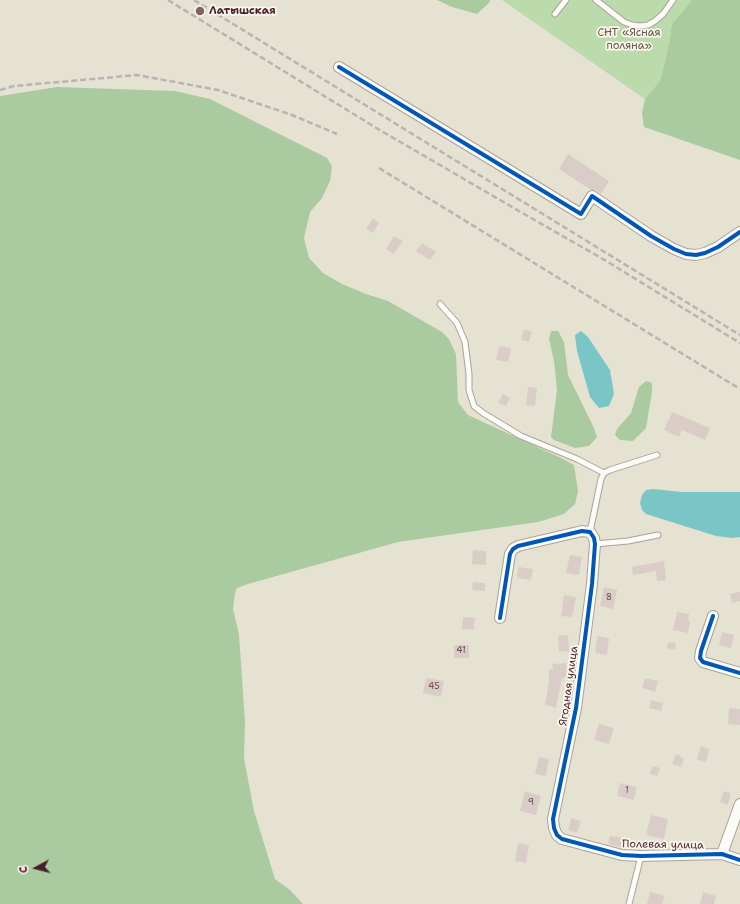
<!DOCTYPE html>
<html>
<head>
<meta charset="utf-8">
<style>
	body { margin:0 }
	#map { position:relative; width:740px; height:904px; overflow:hidden; background:#e6e2d2; font-family:"Shantell Sans",sans-serif }
	canvas { display:block }
	.north { position:absolute; left:16px; top:848px; width:40px; height:40px; -webkit-text-stroke:3px #fbf7ec; paint-order:stroke; rotate:263deg; font-size:11px; font-weight:700; line-height:16px; text-align:center; color:#4a1f2b }
	.north::after { content:''; display:block; margin:auto; width:14px; height:18px; background:#4a1f2b; clip-path:polygon(50% 0,100% 100%,50% 72%,0 100%) }
</style>
</head>
<body>
<div id="map">
<canvas width="740" height="904"></canvas>
<div class="north">С</div>
</div>
<script>
const g = document.querySelector('canvas').getContext('2d');
g.lineJoin = 'round';
function paint(path, color) {
  g.fillStyle = color;
  g.fill(path, 'evenodd');
}
function shape(rows) {
  const path = new Path2D();
  for (const r of rows) {
    path.moveTo(r[0], r[1]);
    for (let i = 2; i < r.length; i += 2) path.lineTo(r[i], r[i + 1]);
  }
  return path;
}
function stroke(path, color, width, dash) {
  g.strokeStyle = color;
  g.lineWidth = width;
  g.lineCap = dash ? 'butt' : 'round';
  g.setLineDash(dash || []);
  g.stroke(path);
}
function drawText(font, color, halo, rows, align = 'center') {
  g.font = font + ' "Shantell Sans",sans-serif';
  g.lineWidth = 3.5;
  g.setLineDash([]);
  g.textBaseline = 'middle';
  g.strokeStyle = halo;
  g.fillStyle = color;
  for (const [text, x, y, turn = 0] of rows) {
    g.save();
    g.translate(x, y);
    g.rotate((+turn || 0) * Math.PI / 180);
    g.textAlign = isNaN(turn) ? turn : align;
    if (halo) g.strokeText(text, 0, 0);
    g.fillText(text, 0, 0);
    g.restore();
  }
}
const green = shape([
	[502,0,692,0,672,24,669,44,660,81,645,99]
]);
const forest = shape([
	[437,0,490,0,490,2,477,14,452,7],
	[692,0,740,0,740,160,644,127,642,113,645,99,660,81,669,44,672,24],
	[57,87,175,91,210,99,327,158,332,166,330,181,322,198,310,212,304,238,309,258,323,273,342,284,366,294,388,301,442,332,449,339,456,354,458,402,468,415,561,458,574,465,578,491,575,504,564,514,538,522,398,542,248,584,237,588,235,593,233,609,239,634,245,722,244,758,254,811,275,879,290,890,303,904,0,904,0,96],
	[551,331,558,331,564,342,568,375,594,428,597,437,589,446,575,448,554,440,551,437,557,390,554,361,549,339],
	[646,381,652,383,652,392,646,428,633,441,620,440,615,435,617,429,631,413,639,387]
]);
const water = shape([
	[581,331,588,337,610,370,614,394,609,406,599,408,590,397,577,351,575,335],
	[653,489,682,492,740,492,740,537,733,538,716,536,646,514,642,510,640,503,642,495,646,490]
]);
const building = shape([
	[568,154,609,181,601,194,595,190,591,190,559,169],
	[373,218,379,223,373,233,366,229],
	[394,236,403,241,394,254,386,249],
	[422,243,436,252,430,260,416,251],
	[524,329,532,332,529,342,521,340],
	[499,346,511,348,508,362,496,360],
	[528,387,537,388,535,406,526,405],
	[503,394,510,398,506,406,498,403],
	[672,412,710,428,705,440,682,430,679,437,664,430],
	[473,550,486,551,486,565,472,564],
	[570,555,582,557,579,575,566,573],
	[664,561,666,580,657,581,656,571,633,575,632,567],
	[518,567,533,569,531,580,517,578],
	[473,582,485,583,485,591,472,590],
	[604,587,617,590,613,609,600,606],
	[740,592,740,601,732,603,730,594],
	[564,595,576,597,572,617,561,616],
	[677,612,689,614,688,621,690,621,688,633,673,630],
	[463,617,475,618,474,630,462,629],
	[722,632,734,635,731,648,719,645],
	[568,635,569,651,559,652,558,636],
	[597,636,609,638,607,655,595,653],
	[668,642,676,643,675,650,667,648],
	[454,645,469,645,469,658,454,658],
	[566,663,567,677,562,678,556,708,545,705,549,681,549,670,553,669,552,664],
	[426,678,444,681,441,697,423,693],
	[645,678,658,681,655,692,642,688],
	[651,700,663,703,661,711,649,708],
	[729,708,740,709,740,725,728,724],
	[599,724,614,728,609,744,594,740],
	[701,746,709,749,706,762,697,759],
	[676,754,684,758,681,767,672,764],
	[539,757,549,759,546,776,535,774],
	[652,766,660,768,657,776,650,774],
	[620,783,637,787,634,800,617,796],
	[525,791,541,796,536,815,520,811],
	[724,791,731,793,728,805,720,802],
	[651,815,668,819,664,839,646,835],
	[571,818,581,821,577,833,568,830],
	[610,836,623,838,621,847,608,844],
	[518,843,529,845,526,863,515,861],
	[650,892,665,896,662,904,647,904],
	[703,892,716,896,714,904,700,904]
]);
const service = shape([
	[596,0,624,22,632,25,640,26,648,25,655,21,663,14,673,0],
	[555,14,566,0],
	[440,304,457,323,465,342,469,374,469,390,474,406,483,413,521,436,577,459,604,473],
	[590,532,601,479,604,473,610,470,657,455],
	[595,544,628,541,658,535],
	[629,904,641,856]
]);
const minor = shape([
	[339,67,581,214,592,196,651,236,674,249,686,254,696,255,705,253,718,247,740,232],
	[713,616,701,651,700,658,703,662,740,673],
	[500,618,510,554,513,549,518,546,582,531,590,532,594,538,595,544,592,584,576,708,553,819,554,828,557,835,562,839,622,855,641,856,722,854,740,860],
	[722,854,740,804]
]);
const rail = shape([
	[168,0,378,129,531,218,603,259,740,343],
	[194,0,740,335],
	[0,90,14,86,137,75,218,90,292,115,337,134],
	[379,168,740,389]
]);
const cycleway = shape([
	[339,67,581,214,592,196,651,236,674,249,686,254,696,255,705,253,718,247,740,232],
	[713,616,701,651,700,658,703,662,740,673],
	[500,618,510,554,513,549,518,546,582,531,590,532,594,538,595,544,592,584,576,708,553,819,554,828,557,835,562,839,622,855,641,856,722,854,740,860]
]);
const markers = [
	[200,11,5,"#816365"]
];
const numberNames = [
	["8",609,598],
	["41",461,651],
	["45",434,687],
	["1",627,791],
	["9",531,803]
];
const poiNames = [
	["Латышская",209,11]
];
const parkNames = [
	["СНТ «Ясная",629,33],
	["поляна»",629,46]
];
const streetNames = [
	["Ягодная улица",569,686,-82],
	["Полевая улица",663,845,1]
];
paint(green, '#bbdbac');
paint(forest, '#aacaa0');
paint(water, '#7ac6c6');
paint(building, '#dacdc7');
stroke(service, '#aaa29a', 7);
stroke(minor, '#aaa29a', 12);
stroke(service, '#fbfbf8', 5);
stroke(minor, '#fbfbf8', 10);
stroke(rail, '#b9b3b3', 2.5, [6, 3]);
stroke(cycleway, '#0057b8', 4);
for (const [x, y, r, color] of markers) {
  const dot = new Path2D();
  dot.arc(x, y, r, 0, 2 * Math.PI);
  g.fillStyle = color;
  g.fill(dot);
  stroke(dot, '#fbf7ec', 1.5);
}
drawText('9px', '#6f4c53', null, numberNames);
drawText('bold 11px', '#4a1f2b', '#fbf7ec', poiNames, 'left');
drawText('11px', '#615648', '#fbf7ec', parkNames);
drawText('11px', '#4a1f2b', '#fbf7ec', streetNames);
</script>
</body>
</html>
